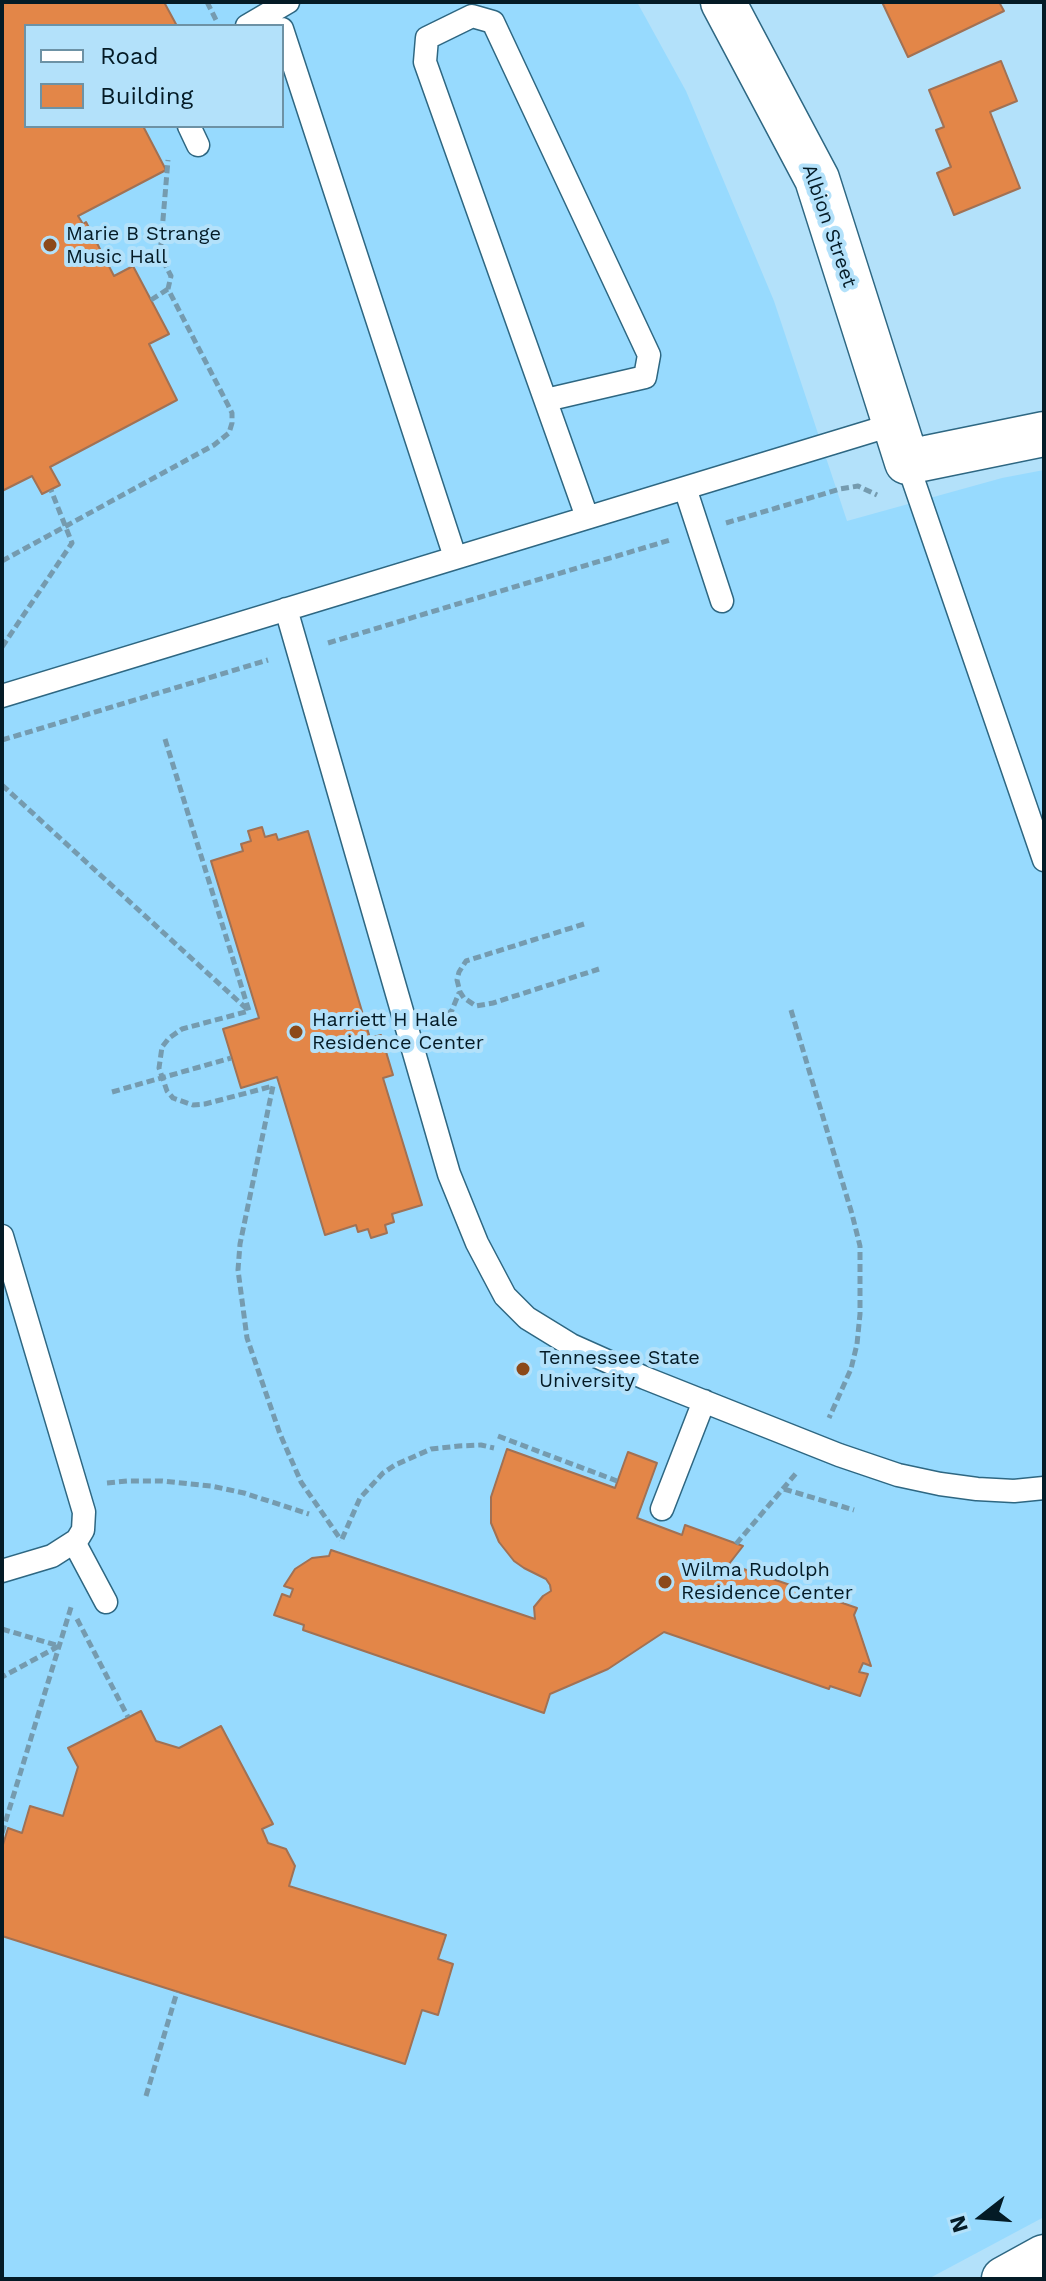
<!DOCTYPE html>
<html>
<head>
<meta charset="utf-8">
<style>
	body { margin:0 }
	#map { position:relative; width:1046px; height:2281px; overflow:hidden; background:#b3e1fa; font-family:"Work Sans",sans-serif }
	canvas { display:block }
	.frame { position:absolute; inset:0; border:4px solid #041b26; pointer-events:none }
	.legend { position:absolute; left:24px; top:24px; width:260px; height:104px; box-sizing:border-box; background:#b3e1fa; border:2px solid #6d92a5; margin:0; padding:10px 14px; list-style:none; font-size:24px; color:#041b26 }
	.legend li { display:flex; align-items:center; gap:16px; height:40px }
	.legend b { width:40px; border:2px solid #6d92a5 }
	.north { position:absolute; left:942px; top:2177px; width:80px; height:80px; -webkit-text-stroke:6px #b3e1fa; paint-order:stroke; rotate:253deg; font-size:22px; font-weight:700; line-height:32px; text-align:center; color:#041b26 }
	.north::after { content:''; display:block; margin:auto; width:28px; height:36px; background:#041b26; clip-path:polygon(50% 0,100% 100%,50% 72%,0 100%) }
</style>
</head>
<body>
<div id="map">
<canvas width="1046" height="2281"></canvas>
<div class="frame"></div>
<ul class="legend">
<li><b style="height:10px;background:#fff"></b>Road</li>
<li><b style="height:22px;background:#e38648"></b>Building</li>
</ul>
<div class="north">N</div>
</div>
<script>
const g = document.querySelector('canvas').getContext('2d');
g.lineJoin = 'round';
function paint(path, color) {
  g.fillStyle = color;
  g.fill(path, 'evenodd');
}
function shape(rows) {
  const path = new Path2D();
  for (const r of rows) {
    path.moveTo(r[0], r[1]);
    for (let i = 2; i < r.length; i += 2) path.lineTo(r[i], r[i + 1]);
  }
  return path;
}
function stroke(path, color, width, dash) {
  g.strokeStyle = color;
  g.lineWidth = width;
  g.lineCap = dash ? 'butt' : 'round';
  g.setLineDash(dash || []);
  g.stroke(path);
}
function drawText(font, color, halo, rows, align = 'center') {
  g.font = font + ' "Work Sans",sans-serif';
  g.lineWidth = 8;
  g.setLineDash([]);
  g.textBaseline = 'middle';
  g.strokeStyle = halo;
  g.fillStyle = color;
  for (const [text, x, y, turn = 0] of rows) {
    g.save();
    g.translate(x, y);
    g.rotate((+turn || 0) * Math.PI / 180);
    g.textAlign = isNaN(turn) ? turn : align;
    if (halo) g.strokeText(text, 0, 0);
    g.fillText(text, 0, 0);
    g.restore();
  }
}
const built = shape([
	[2,2,637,2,686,91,774,301,847,521,1002,478,1044,470,1044,2217,928,2279,2,2279],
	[26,26,282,26,282,126,26,126]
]);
const building = shape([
	[2,2,164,2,177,26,26,26,26,126,143,126,166,170,78,216,83,224,86,222,114,276,133,266,169,334,149,344,177,400,50,467,60,485,42,494,32,476,2,491,2,2],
	[882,2,999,2,1004,11,908,57,882,2],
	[1001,61,1017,101,990,112,1020,188,954,215,937,173,951,167,936,130,944,127,929,90,1001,61],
	[262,827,265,837,276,834,278,840,308,831,370,1038,381,1035,393,1075,383,1078,422,1205,392,1214,394,1222,385,1225,387,1233,371,1238,368,1229,358,1232,356,1225,325,1235,277,1077,241,1088,223,1029,259,1018,211,861,243,851,241,844,251,841,248,831,262,827],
	[507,1449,615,1488,628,1452,657,1463,637,1518,682,1535,685,1525,743,1546,729,1564,857,1608,854,1615,871,1666,863,1663,859,1672,868,1674,860,1696,830,1686,829,1689,664,1632,608,1669,550,1694,544,1713,303,1630,304,1625,274,1615,282,1594,290,1597,293,1589,284,1586,295,1569,312,1558,329,1556,331,1550,535,1619,534,1607,543,1596,551,1591,550,1585,546,1579,524,1568,514,1561,499,1542,491,1523,491,1497,507,1449],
	[141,1711,156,1741,179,1748,221,1726,273,1824,262,1829,268,1843,286,1849,295,1866,289,1886,446,1935,438,1959,453,1964,438,2015,422,2010,405,2064,2,1936,2,1848,8,1828,22,1833,30,1806,63,1816,78,1767,68,1748,141,1711]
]);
const path = shape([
	[207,2,217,22],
	[151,300,168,289],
	[726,523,840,489,858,486,877,495],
	[2,561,214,445,229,433,232,423,232,413,228,405,168,289,171,276,160,255,168,160],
	[328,643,670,540],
	[2,647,72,543,51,490],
	[165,739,249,1011,182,1029,169,1038,162,1047,159,1068,167,1091,173,1098,193,1105,205,1104,273,1086,240,1244,238,1270,247,1338,280,1434,301,1482,341,1540],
	[2,740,268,660],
	[2,785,249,1011],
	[584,924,466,961,459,972,457,980,460,992,464,998,476,1006,493,1003,599,969],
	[791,1010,852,1214,860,1246,860,1314,857,1344,851,1369,829,1418],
	[439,1024,452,1010,459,993],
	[112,1092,231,1058],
	[498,1436,617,1481],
	[107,1483,128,1481,162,1481,211,1486,244,1493,309,1514],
	[784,1489,854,1510],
	[342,1539,360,1498,383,1473,395,1465,431,1449,459,1446,481,1445,494,1448],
	[736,1544,798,1471],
	[77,1619,128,1717],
	[2,1629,59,1646,2,1677],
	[2,1833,72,1604],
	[146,2096,177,1992]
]);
const service = shape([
	[247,26,288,2],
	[282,29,455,557],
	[189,126,198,145],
	[546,400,645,377,649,355,493,22,472,16,427,38,425,62,587,517],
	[907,462,1044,860],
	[685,488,722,601],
	[286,609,449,1174,477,1243,505,1296,527,1318,571,1345,645,1378,839,1455,898,1475,940,1484,977,1489,1014,1491,1044,1488],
	[2,696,895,424],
	[2,1236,84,1512,83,1530,77,1540,52,1556,2,1571],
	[662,1509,704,1401],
	[74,1542,106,1602]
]);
const tertiary = shape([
	[723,2,817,179,907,462,1044,434],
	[1004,2279,1044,2257]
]);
const markers = [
	[50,245,8,"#8c4919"],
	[296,1032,8,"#8c4919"],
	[523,1369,8,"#8c4919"],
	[665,1582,8,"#8c4919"]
];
const streetNames = [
	["Albion Street",829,226,71]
];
const poiNames = [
	["Marie B Strange",66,234],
	["Music Hall",66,257],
	["Harriett H Hale",312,1020],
	["Residence Center",312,1043],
	["Tennessee State",539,1358],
	["University",539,1381],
	["Wilma Rudolph",681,1570],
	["Residence Center",681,1593]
];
paint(built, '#97dafe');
paint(building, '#e38648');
stroke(building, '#a17154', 2);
stroke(service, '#2e6782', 25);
stroke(tertiary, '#2e6782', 47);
stroke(path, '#759baf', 5, [8, 4]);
stroke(service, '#fff', 22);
stroke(tertiary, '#fff', 44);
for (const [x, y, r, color] of markers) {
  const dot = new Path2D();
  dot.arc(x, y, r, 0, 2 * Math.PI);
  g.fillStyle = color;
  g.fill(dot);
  stroke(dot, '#b3e1fa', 3);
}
drawText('20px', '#041b26', '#b3e1fa', streetNames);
drawText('20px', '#041b26', '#b3e1fa', poiNames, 'left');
</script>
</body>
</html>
